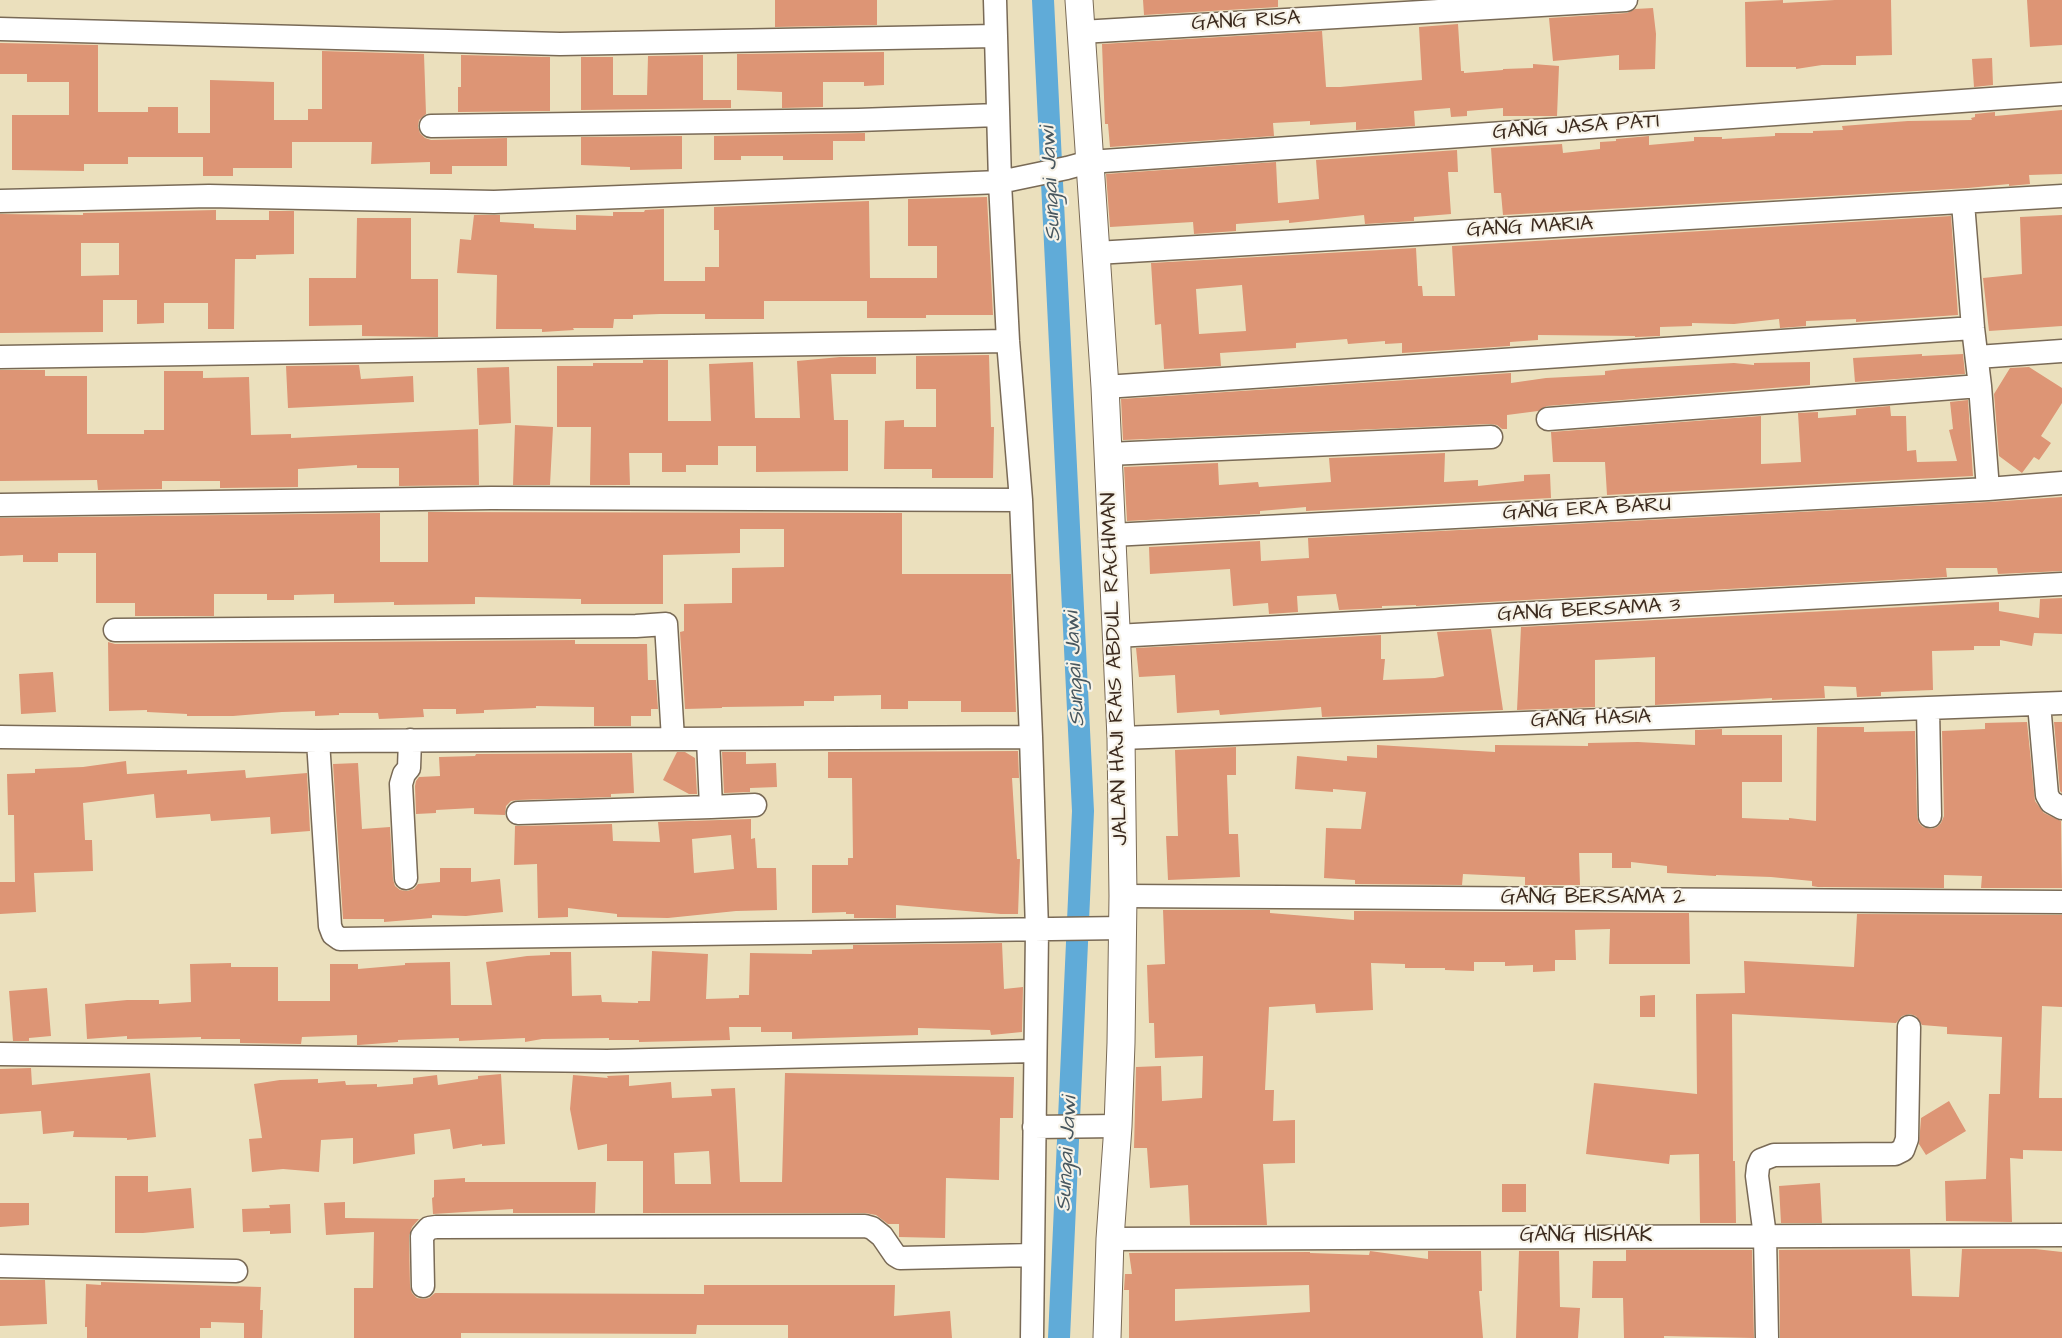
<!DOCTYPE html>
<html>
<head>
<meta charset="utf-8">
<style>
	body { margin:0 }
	canvas { display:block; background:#ebe0bd }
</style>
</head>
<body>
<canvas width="2062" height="1338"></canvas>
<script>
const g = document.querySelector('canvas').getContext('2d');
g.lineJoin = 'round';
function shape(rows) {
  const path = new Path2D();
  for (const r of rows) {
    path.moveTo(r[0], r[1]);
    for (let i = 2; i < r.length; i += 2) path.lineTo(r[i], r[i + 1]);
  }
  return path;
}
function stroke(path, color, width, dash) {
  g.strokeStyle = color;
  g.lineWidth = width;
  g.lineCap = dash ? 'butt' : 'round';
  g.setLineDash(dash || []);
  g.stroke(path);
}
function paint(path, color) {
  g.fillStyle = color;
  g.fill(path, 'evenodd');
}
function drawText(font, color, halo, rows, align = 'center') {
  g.font = font + ' "Architects Daughter",sans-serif';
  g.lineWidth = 4.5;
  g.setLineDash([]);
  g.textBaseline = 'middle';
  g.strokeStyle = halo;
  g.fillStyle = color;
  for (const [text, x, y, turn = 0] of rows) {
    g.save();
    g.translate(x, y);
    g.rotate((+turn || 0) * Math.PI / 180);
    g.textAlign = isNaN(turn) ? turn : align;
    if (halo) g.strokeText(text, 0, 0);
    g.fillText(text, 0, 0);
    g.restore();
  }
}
const canal = shape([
	[1043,0,1083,811,1059,1338]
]);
const building = shape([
	[775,0,877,0,877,25,775,27],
	[1143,0,1278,0,1278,7,1144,15],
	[1783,0,1783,3,1835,0,1891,0,1892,55,1856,56,1856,65,1822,65,1796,69,1796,67,1746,67,1745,2],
	[2027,0,2062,0,2062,45,2030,47],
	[1653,8,1656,34,1655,69,1619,70,1619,55,1553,61,1549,18,1627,13,1635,9],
	[1458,24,1461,71,1464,71,1464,73,1503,70,1503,69,1533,68,1533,64,1559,66,1557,116,1503,116,1503,108,1467,111,1467,116,1451,117,1450,108,1414,111,1415,126,1356,130,1356,122,1310,125,1310,121,1273,123,1274,136,1110,147,1108,124,1105,124,1102,44,1322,31,1326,87,1340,87,1422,80,1419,27],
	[0,43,98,45,98,112,148,112,148,107,178,107,178,133,210,133,210,80,274,82,274,120,308,120,308,109,322,109,322,51,424,54,426,114,419,120,418,127,420,133,425,138,431,140,507,138,507,166,452,166,452,174,430,174,430,162,371,164,372,142,292,142,292,168,233,168,233,176,203,176,203,157,128,157,128,164,84,164,84,171,12,170,12,115,69,115,69,82,27,82,27,74,0,74],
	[884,52,884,85,864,86,864,82,823,82,823,107,782,108,782,92,737,90,737,54],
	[461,55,550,57,550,111,458,112,458,87,461,87],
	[703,55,703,100,731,100,731,108,581,110,581,57,613,57,613,95,647,95,648,56],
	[1992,58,1993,85,1974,87,1972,59],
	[2062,110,2062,174,2029,175,2030,184,2009,186,2009,184,1968,188,1503,215,1501,193,1494,193,1491,148,1562,144,1563,153,1600,149,1600,142,1616,141,1616,139,1649,136,1649,145,1694,141,1694,137,1722,137,1722,139,1775,136,1775,133,1813,133,1813,131,1843,130,1842,126,1908,121,1972,120,1971,118,1975,117,1975,114,1995,112,1995,116],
	[865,133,865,141,833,141,833,160,783,160,783,156,741,156,741,160,714,160,714,136],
	[682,136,682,169,630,170,630,167,581,165,581,137],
	[1457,150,1458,172,1448,172,1451,214,1414,217,1414,221,1365,224,1364,215,1289,223,1289,220,1236,224,1236,231,1194,234,1193,222,1110,227,1106,174,1276,162,1278,203,1319,199,1316,160],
	[987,197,993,315,926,315,926,318,867,318,867,301,764,301,764,319,705,319,705,314,660,314,633,315,633,319,614,319,613,328,573,328,574,330,542,332,542,329,496,329,497,275,457,273,460,239,471,240,474,215,500,215,500,222,534,224,534,228,576,230,576,215,613,216,613,212,644,212,645,210,664,209,664,281,705,281,705,267,719,267,719,230,714,230,714,207,869,201,870,278,937,278,937,246,908,246,908,199],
	[216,210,216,220,269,220,269,211,294,211,294,254,256,255,256,259,235,259,234,329,208,329,208,303,164,303,164,323,137,324,137,300,103,300,103,332,0,333,0,214,83,215,83,213],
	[81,243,119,243,119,275,81,276],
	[2062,215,2062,326,1989,331,1983,278,2022,274,2020,217],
	[1951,216,1958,315,1856,322,1856,319,1806,321,1806,326,1780,328,1779,319,1734,324,1692,323,1692,326,1660,327,1660,336,1635,337,1635,336,1538,335,1538,340,1510,342,1510,346,1402,353,1402,343,1385,344,1385,341,1348,344,1347,339,1296,343,1296,348,1220,353,1221,366,1164,369,1161,324,1155,325,1151,263,1416,248,1418,286,1422,286,1423,296,1455,296,1452,246],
	[1242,285,1246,331,1199,334,1196,289],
	[357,218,411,218,411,279,438,279,438,337,362,336,362,325,309,326,309,278,356,278],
	[1922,354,1922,356,1963,354,1965,374,1855,382,1853,358],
	[989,355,991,427,994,427,993,478,932,478,932,469,884,469,885,421,904,420,904,427,936,427,936,389,916,389,916,356],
	[840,357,876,357,876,374,831,374,834,420,848,420,848,471,756,472,756,446,718,446,718,465,686,465,686,472,662,472,662,453,629,453,630,485,590,485,591,427,557,427,557,366,593,366,593,363,643,363,643,360,668,360,668,421,711,421,709,364,753,362,755,418,800,418,797,361],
	[1810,362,1810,385,1547,406,1538,411,1507,415,1507,429,1502,429,1497,425,1490,424,1123,440,1121,399,1511,373,1511,383,1546,378,1605,375,1605,371,1622,369,1734,363,1754,365,1754,363],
	[359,365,361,379,413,376,414,402,288,408,286,366],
	[509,367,511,423,479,425,477,368],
	[2029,367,2062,388,2062,403,2041,436,2051,443,2039,460,2034,457,2022,473,1999,456,1994,394,2010,368],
	[0,370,45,370,45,376,87,376,87,434,144,434,144,430,164,430,164,371,203,371,203,378,249,377,251,435,291,434,291,438,478,429,479,485,399,486,399,468,357,468,357,465,298,469,298,487,220,488,220,481,162,481,162,489,98,490,97,480,0,481],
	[1968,400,1973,476,1607,495,1605,462,1553,462,1551,432,1761,416,1761,464,1801,462,1798,413,1818,412,1818,418,1856,415,1856,409,1890,406,1891,416,1906,416,1907,451,1916,450,1917,462,1957,461,1949,430,1953,429,1950,402],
	[515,425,553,427,550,485,513,485],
	[1445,453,1444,482,1478,480,1478,486,1524,481,1524,475,1550,474,1551,498,1306,511,1306,507,1260,511,1260,514,1127,521,1124,467,1218,463,1219,485,1258,482,1259,487,1331,482,1329,458],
	[2062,497,2062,571,1998,574,1997,568,1946,568,1947,577,1416,606,1416,605,1382,606,1382,608,1339,610,1336,594,1297,596,1298,612,1269,614,1268,603,1233,606,1230,569,1150,574,1149,547,1260,541,1261,561,1309,558,1308,538,1989,502],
	[428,512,902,513,902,574,1011,574,1016,712,961,712,961,701,908,701,908,709,881,709,881,695,834,696,834,701,804,701,804,706,722,707,722,708,685,709,680,632,684,631,684,604,732,603,732,568,784,567,784,529,740,529,740,553,663,555,663,604,581,604,581,599,475,597,475,604,394,605,394,602,334,603,334,594,294,595,294,600,267,600,267,594,214,594,214,616,135,616,135,603,96,603,96,553,58,553,58,562,23,562,23,555,0,556,0,518,380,513,380,562,428,562],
	[2062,598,2062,634,2034,633,2032,646,2000,640,2000,646,1974,646,1974,650,1932,651,1933,690,1881,692,1881,696,1857,697,1856,687,1824,686,1825,698,1772,700,1772,698,1655,705,1655,657,1595,660,1595,707,1517,710,1521,627,1999,602,1999,611,2039,618,2040,599],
	[1491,629,1503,710,1322,717,1321,707,1220,715,1219,710,1177,713,1175,675,1139,677,1136,648,1381,635,1381,659,1385,659,1383,680,1435,678,1444,676,1437,632],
	[575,640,575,644,647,644,648,680,656,680,658,709,651,709,651,716,631,716,631,726,594,726,594,707,536,706,536,708,484,710,484,713,456,714,456,709,423,709,424,717,379,719,378,713,339,713,339,715,315,716,315,711,282,712,233,716,187,716,187,714,147,712,147,710,109,711,108,642,115,644],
	[53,672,56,712,21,714,19,674],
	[2027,722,2035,801,2044,813,2061,821,2062,888,1981,888,1982,876,1944,875,1944,888,1818,887,1812,886,1812,881,1771,877,1716,875,1716,876,1667,873,1667,866,1631,862,1631,868,1612,868,1612,853,1579,853,1580,885,1525,885,1525,877,1463,874,1462,885,1355,884,1355,880,1324,878,1326,828,1361,829,1366,792,1333,789,1333,792,1295,789,1297,756,1347,761,1347,756,1377,758,1377,745,1495,752,1495,745,1588,746,1588,743,1638,742,1695,745,1695,730,1722,729,1722,735,1782,735,1782,782,1742,782,1742,818,1789,820,1789,818,1816,821,1817,727,1864,727,1864,732,1915,731,1917,817,1919,823,1923,827,1931,829,1937,827,1941,823,1944,816,1942,731,1985,729,1985,723],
	[2054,722,2062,722,2062,793,2060,791],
	[1236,747,1236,775,1227,775,1229,834,1238,834,1240,877,1168,880,1166,836,1178,836,1175,750],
	[1018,751,1019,778,1012,778,1017,859,1020,859,1018,914,1001,914,896,905,896,918,854,918,854,914,846,914,846,912,812,913,812,865,848,865,848,858,853,858,852,778,828,778,828,752],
	[677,752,685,752,695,758,697,794,689,794,663,780],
	[722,752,746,752,746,764,776,763,777,787,750,788,750,792,724,793],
	[632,753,634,793,611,794,611,797,518,800,511,801,506,806,505,815,474,814,474,808,436,810,436,813,416,814,415,786,416,781,419,777,440,776,439,757,475,756,476,754],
	[126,761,127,774,187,770,187,774,245,770,246,778,307,773,310,831,271,834,270,817,211,821,210,814,156,818,154,794,83,803,85,840,92,840,93,871,34,873,36,912,0,914,0,882,15,882,14,815,8,815,7,774,35,773,35,769,83,767],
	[358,763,362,829,390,827,393,879,395,886,400,890,407,891,414,889,418,884,440,882,440,868,471,868,471,882,500,879,503,912,466,916,432,915,432,918,384,922,384,919,343,919,333,764],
	[751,819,751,839,755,838,757,868,776,868,777,910,736,911,668,918,617,917,617,914,568,908,568,917,538,918,537,864,514,865,515,826,612,824,613,841,660,842,658,822],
	[731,835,734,869,694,873,692,839],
	[1163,910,1270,910,1270,913,1354,920,1354,911,1689,913,1690,964,1609,964,1610,929,1575,930,1576,960,1555,960,1555,971,1533,972,1533,965,1505,966,1505,962,1474,962,1474,971,1445,970,1445,968,1405,968,1405,964,1371,963,1373,1010,1316,1013,1315,1004,1269,1007,1265,1090,1274,1090,1273,1121,1295,1120,1295,1163,1263,1164,1267,1225,1190,1225,1188,1185,1150,1188,1147,1148,1134,1148,1136,1067,1161,1066,1162,1101,1202,1098,1203,1056,1155,1058,1154,1023,1149,1023,1147,965,1165,964],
	[1857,914,2062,915,2062,1007,2042,1006,2039,1098,2062,1098,2062,1151,2023,1150,2023,1159,2010,1158,2012,1222,1946,1221,1945,1181,1986,1179,1989,1094,2000,1094,2002,1037,1947,1034,1947,1027,1922,1025,1916,1016,1910,1014,1902,1016,1896,1023,1732,1014,1733,1161,1735,1161,1736,1223,1700,1223,1699,1154,1670,1155,1669,1164,1586,1154,1594,1083,1697,1094,1696,994,1745,993,1744,961,1854,967],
	[1002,943,1004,989,1023,987,1022,1032,991,1035,990,1030,918,1028,918,1035,792,1039,792,1032,761,1032,761,1027,729,1027,730,1040,639,1042,639,1040,609,1040,609,1038,542,1039,525,1042,525,1038,459,1041,459,1038,398,1040,398,1042,359,1045,357,1045,357,1035,302,1037,301,1044,240,1043,240,1039,201,1039,201,1037,127,1039,127,1036,87,1039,85,1004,127,1000,159,1000,159,1004,191,1002,190,964,231,963,231,967,278,967,278,1001,330,1001,330,964,358,964,358,969,405,965,405,963,450,962,451,1005,492,1005,486,962,527,956,550,955,550,952,571,952,572,996,601,995,602,1002,638,1003,638,1001,650,1001,652,951,708,954,706,999,739,998,739,995,749,995,750,953,812,954,812,950,853,949,853,945],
	[47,988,51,1036,29,1038,29,1041,13,1041,9,991],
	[1655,995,1655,1017,1640,1017,1640,996],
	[31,1068,32,1085,150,1073,156,1137,127,1140,127,1138,73,1137,74,1131,43,1134,41,1111,0,1114,0,1069],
	[785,1073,1014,1077,1013,1118,1000,1118,999,1180,946,1178,945,1238,899,1237,899,1224,888,1224,876,1215,865,1213,643,1213,643,1161,607,1161,607,1144,578,1150,570,1109,573,1075,608,1078,607,1076,629,1075,629,1086,671,1082,672,1098,712,1096,711,1089,735,1088,740,1182,782,1182],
	[709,1151,711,1184,675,1184,674,1153],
	[501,1074,505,1144,482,1146,482,1144,453,1149,450,1129,414,1134,415,1154,353,1164,353,1138,321,1140,319,1172,283,1169,252,1172,249,1139,262,1138,254,1084,280,1080,318,1079,318,1083,345,1081,346,1085,377,1084,377,1087,413,1084,413,1078,437,1075,438,1085,478,1079,478,1076],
	[1949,1101,1966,1131,1926,1155,1919,1144,1921,1118],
	[115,1176,148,1176,148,1192,191,1188,194,1228,143,1233,115,1233],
	[465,1178,465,1182,596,1182,595,1213,513,1213,513,1209,433,1214,432,1198,434,1197,434,1180],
	[1820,1183,1822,1223,1781,1223,1779,1186],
	[1502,1184,1526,1184,1526,1212,1502,1212],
	[345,1202,345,1218,419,1219,412,1227,409,1236,410,1286,412,1293,417,1298,423,1299,429,1298,435,1293,704,1294,704,1285,895,1285,894,1316,950,1311,952,1338,788,1338,788,1325,697,1325,696,1334,461,1333,461,1338,354,1338,354,1288,373,1288,374,1232,326,1235,324,1203],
	[0,1203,29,1203,29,1225,0,1227],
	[290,1204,291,1233,270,1234,270,1231,243,1232,242,1209,270,1208,269,1205],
	[1910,1249,1912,1296,1959,1297,1962,1249,2035,1249,2062,1252,2062,1338,1780,1338,1779,1250],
	[1626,1250,1752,1250,1754,1338,1664,1336,1664,1338,1624,1338,1623,1298,1592,1298,1593,1261,1626,1261],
	[1370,1251,1428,1259,1428,1251,1481,1251,1482,1291,1479,1291,1483,1338,1129,1338,1129,1290,1124,1290,1125,1274,1132,1274,1129,1253,1310,1252,1310,1253,1369,1255],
	[1309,1285,1310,1312,1175,1321,1175,1289],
	[1519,1251,1559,1251,1560,1307,1580,1308,1578,1338,1516,1338],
	[0,1280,45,1280,47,1324,0,1326],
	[101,1282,261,1287,260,1310,263,1310,262,1338,244,1338,244,1323,211,1322,211,1328,200,1328,200,1338,87,1338,87,1327,85,1327,86,1284,101,1285]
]);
const minor = shape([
	[0,29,560,44,996,36,995,0],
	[1081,32,1626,0],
	[996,36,1000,182,1008,341,1021,500,1031,737,1037,930,1032,1338],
	[431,126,858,120,998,115],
	[0,201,209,196,494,202,1000,182,1067,168,1089,162,2062,94],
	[1963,203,1973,328,1980,386,1988,489],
	[1096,253,2062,196],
	[0,357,1008,341],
	[1977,357,2062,351],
	[1105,387,1973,328],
	[1548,419,1980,386],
	[1108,454,1491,437],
	[0,505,491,498,1021,500],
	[1112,535,1988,489,2062,483],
	[115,630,636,626,666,624,673,739],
	[1116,636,2062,584],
	[2039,704,2047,795,2051,802,2062,808],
	[1928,708,1930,816],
	[0,737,318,741,1031,737],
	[1121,738,2062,703],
	[318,741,330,926,333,934,340,939,1123,928],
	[711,807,755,805],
	[518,813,711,807,708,739],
	[406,878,401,784,404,774,409,768,410,740],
	[1123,896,2062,902],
	[0,1054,607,1061,1034,1051],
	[1034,1127,1118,1126],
	[1110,1239,2062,1235],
	[0,1266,236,1271],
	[423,1286,422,1236,429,1228,436,1227,865,1226,872,1228,882,1236,895,1255,900,1258,1033,1255],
	[1767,1338,1765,1236,1757,1176,1758,1167,1761,1160,1774,1155,1895,1154,1903,1150,1907,1139,1909,1027]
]);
const tertiary = shape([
	[1079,0,1105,387,1121,738,1123,896,1121,1043,1118,1126,1110,1239,1107,1338]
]);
const streetNames = [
	["GANG RISA",1246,22,-3],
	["GANG JASA PATI",1576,128,-4],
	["GANG MARIA",1530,228,-3],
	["GANG ERA BARU",1587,510,-3],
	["GANG BERSAMA 3",1589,611,-3],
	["JALAN HAJI RAIS ABDUL RACHMAN",1116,669,-92],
	["GANG HASIA",1591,720,-2],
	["GANG BERSAMA 2",1593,899],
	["GANG HISHAK",1586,1237]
];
const waterNames = [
	["Sungai Jawi",1052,184,-93],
	["Sungai Jawi",1076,669,-93],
	["Sungai Jawi",1068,1154,-87]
];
stroke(canal, '#60abd8', 22);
paint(building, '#dd9575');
stroke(minor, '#796a56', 25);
stroke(tertiary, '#796a56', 29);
stroke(minor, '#fff', 22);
stroke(tertiary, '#fff', 27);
drawText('21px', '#3b2a1e', '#f7f3e8', streetNames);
drawText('italic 22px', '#48575f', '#f7f3e8', waterNames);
</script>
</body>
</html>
